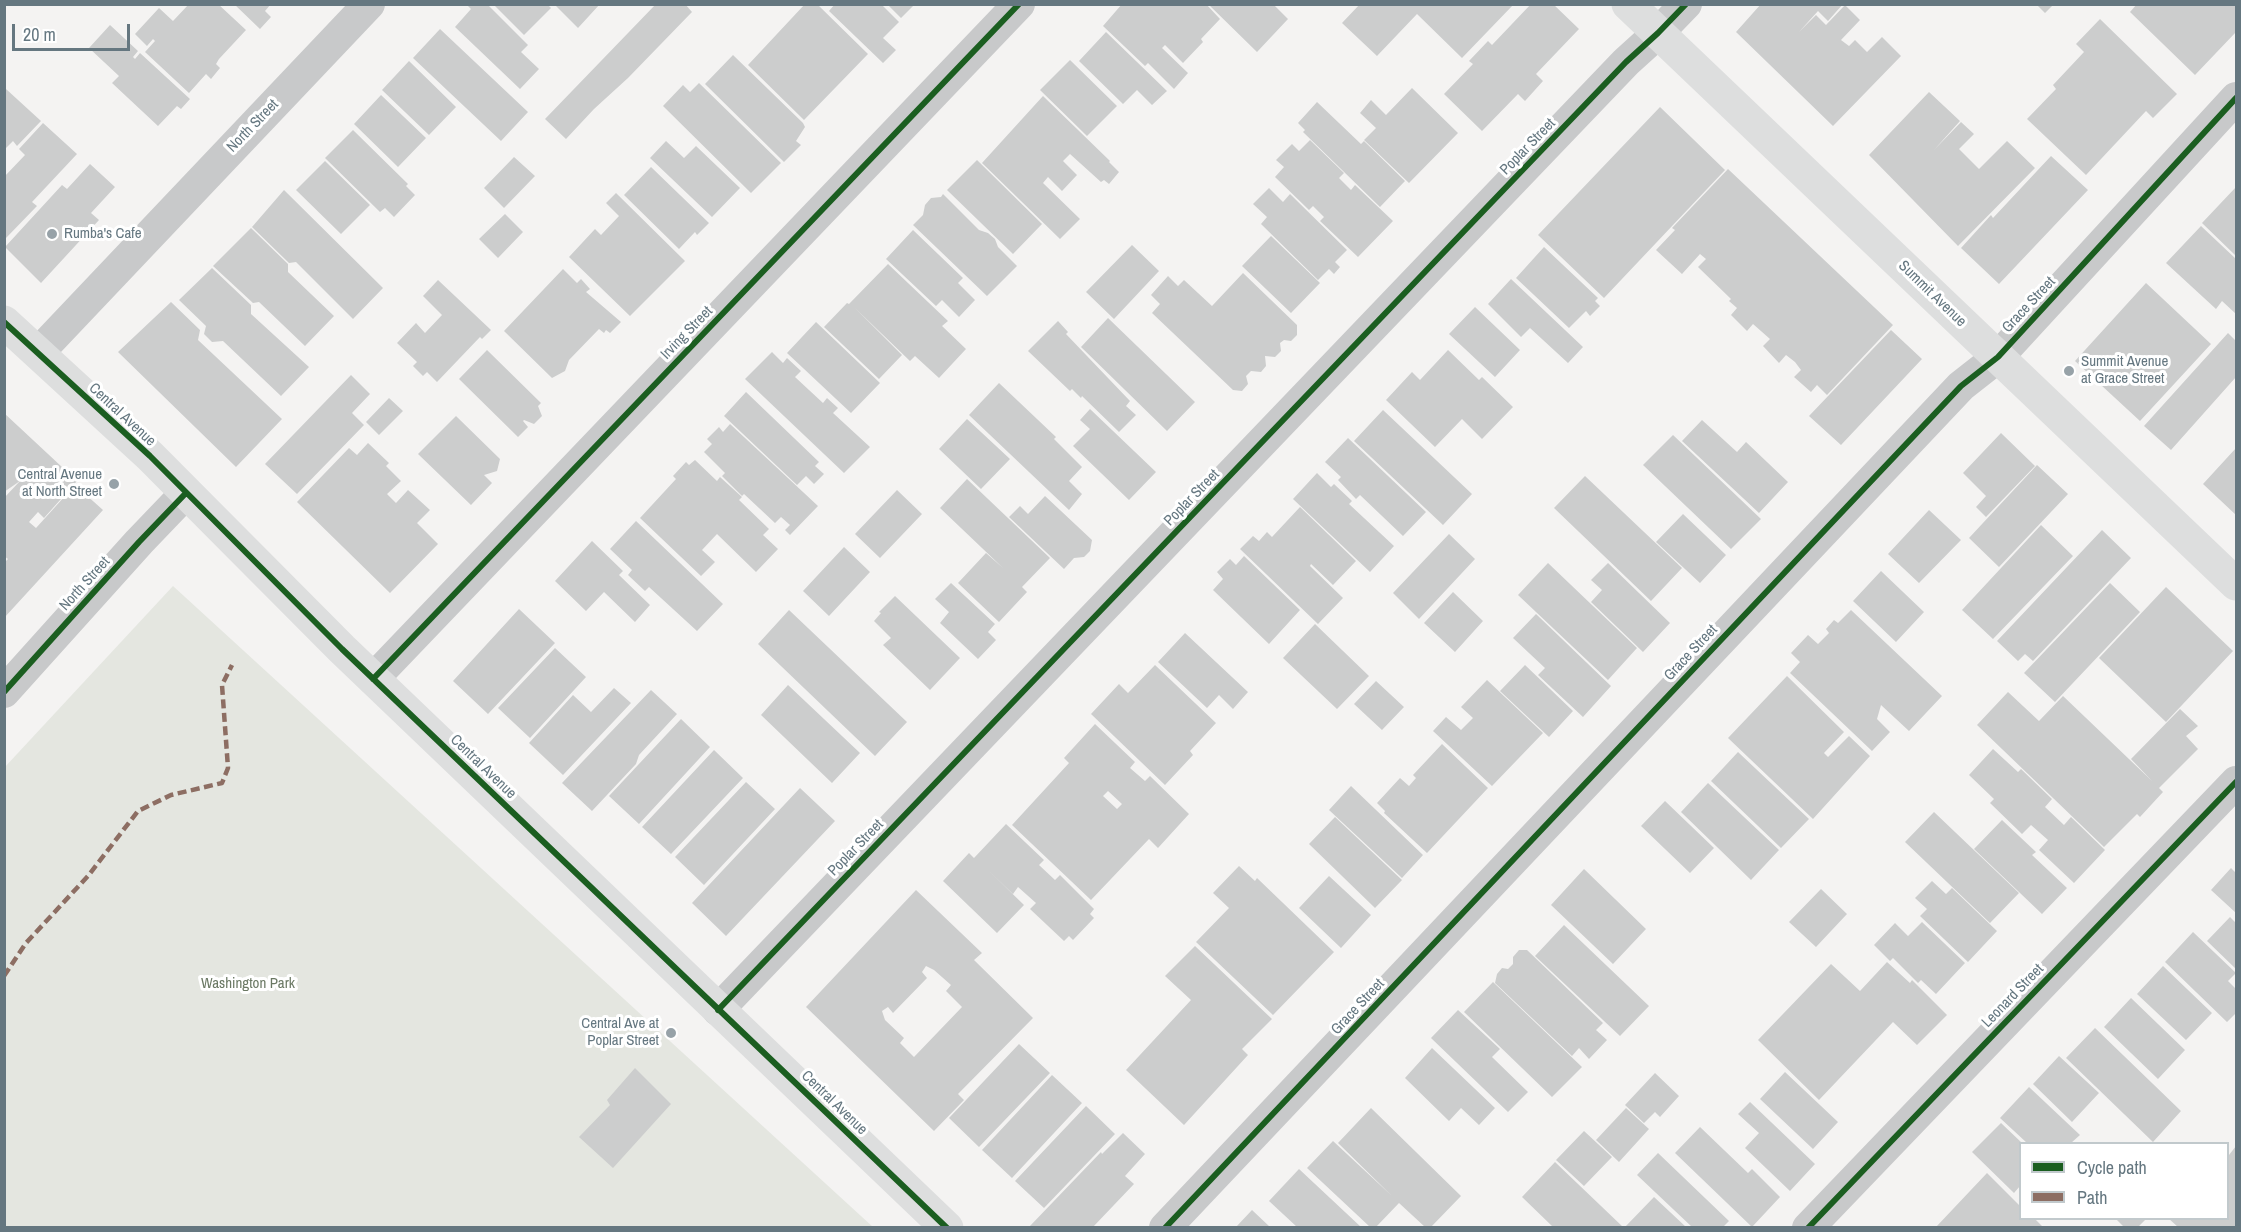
<!DOCTYPE html>
<html>
<head>
<meta charset="utf-8">
<style>
	body { margin:0 }
	#map { position:relative; width:2241px; height:1232px; overflow:hidden; background:#f4f3f2; font-family:"Archivo Narrow",sans-serif }
	canvas { display:block }
	.frame { position:absolute; inset:0; border:6px solid #657780; pointer-events:none }
	.legend { position:absolute; left:2019px; top:1142px; width:210px; height:78px; box-sizing:border-box; background:#fff; border:2px solid #c1c9cc; margin:0; padding:8px 10px; list-style:none; font-size:18px; color:#657780 }
	.legend li { display:flex; align-items:center; gap:12px; height:30px }
	.legend b { width:30px; border:2px solid #c1c9cc }
	.scale { position:absolute; left:12px; top:24px; width:118px; height:27px; box-sizing:border-box; border:3px solid #657780; border-top:0; padding-left:8px; font-size:18px; line-height:21px; white-space:nowrap; color:#657780; -webkit-text-stroke:4px #fff; paint-order:stroke }
</style>
</head>
<body>
<div id="map">
<canvas width="2241" height="1232"></canvas>
<div class="frame"></div>
<ul class="legend">
<li><b style="height:8px;background:#1b5e20"></b>Cycle path</li>
<li><b style="height:8px;background:#8d6e63"></b>Path</li>
</ul>
<div class="scale">20 m</div>
</div>
<script>
const g = document.querySelector('canvas').getContext('2d');
g.lineJoin = 'round';
function paint(path, color) {
  g.fillStyle = color;
  g.fill(path, 'evenodd');
}
function shape(rows) {
  const path = new Path2D();
  for (const r of rows) {
    path.moveTo(r[0], r[1]);
    for (let i = 2; i < r.length; i += 2) path.lineTo(r[i], r[i + 1]);
  }
  return path;
}
function stroke(path, color, width, dash) {
  g.strokeStyle = color;
  g.lineWidth = width;
  g.lineCap = dash ? 'butt' : 'round';
  g.setLineDash(dash || []);
  g.stroke(path);
}
function drawText(font, color, halo, rows, align = 'center') {
  g.font = font + ' "Archivo Narrow",sans-serif';
  g.lineWidth = 6;
  g.setLineDash([]);
  g.textBaseline = 'middle';
  g.strokeStyle = halo;
  g.fillStyle = color;
  for (const [text, x, y, turn = 0] of rows) {
    g.save();
    g.translate(x, y);
    g.rotate((+turn || 0) * Math.PI / 180);
    g.textAlign = isNaN(turn) ? turn : align;
    if (halo) g.strokeText(text, 0, 0);
    g.fillText(text, 0, 0);
    g.restore();
  }
}
const green = shape([
	[173,586,873,1227,5,1227,4,768]
]);
const building = shape([
	[189,4,218,4,246,30,219,59,216,64,220,68,211,79,206,74,189,93,145,52,155,41,153,39,147,46,135,34,159,8,173,21],
	[234,4,271,4,265,11,271,17,260,29],
	[466,4,487,4,528,45,521,52,539,69,520,89,455,27,471,9],
	[493,4,547,4,551,8,524,35],
	[554,4,600,4,578,28],
	[656,4,685,4,692,12,628,78,594,109,566,139,545,119],
	[805,4,817,4,868,54,804,120,748,65],
	[835,4,881,4,899,22,883,38,896,50,883,63,829,11],
	[887,4,915,4,901,18],
	[1122,4,1206,4,1220,19,1201,39,1203,42,1183,63,1165,45,1162,48,1188,73,1174,89,1148,63,1145,66,1103,26],
	[1208,4,1273,4,1288,19,1257,52],
	[1360,4,1514,4,1462,58,1417,14,1377,56,1342,23],
	[1531,4,1553,4,1579,29,1536,74,1543,81,1525,101,1518,94,1482,131,1444,94,1473,64,1469,61,1488,41,1492,45],
	[1761,4,1843,4,1828,21,1818,11,1799,32,1816,15,1826,25,1845,5,1860,20,1841,40,1849,46,1855,40,1867,52,1882,37,1901,56,1833,126,1736,32],
	[2036,4,2054,4,2045,13],
	[2137,4,2236,4,2236,32,2195,75,2130,12],
	[2100,19,2177,94,2153,118,2146,111,2086,175,2027,119,2056,89,2053,85,2084,52,2076,44],
	[110,25,138,51,133,57,135,59,140,53,190,99,181,109,177,106,158,126,112,83,119,76,89,48],
	[440,29,528,112,501,141,413,58],
	[1106,32,1167,91,1152,105,1137,90,1123,104,1079,61],
	[733,55,803,123,805,127,796,141,801,145,784,162,705,84],
	[1070,60,1117,106,1087,136,1040,90],
	[409,61,456,107,429,135,382,90],
	[699,83,781,163,751,193,663,106,683,85,690,92],
	[1412,88,1458,133,1409,183,1364,140,1376,128,1360,113,1371,100,1386,115],
	[6,89,41,121,17,146,13,141,4,150,4,91],
	[1929,92,1960,121,1934,150,1961,122,1974,134,1959,149,1979,169,2007,141,2035,168,1958,246,1869,155],
	[381,95,426,138,398,167,354,124],
	[1043,96,1110,161,1109,162,1119,172,1109,184,1104,180,1101,182,1070,154,1063,161,1077,175,1062,191,1048,177,1043,183,1080,219,1060,239,982,163],
	[1317,102,1361,144,1364,141,1405,181,1380,207,1303,132,1305,130,1298,123],
	[1660,107,1725,170,1604,298,1538,235],
	[43,123,77,154,32,202,37,206,6,238,4,177,25,155,19,149],
	[353,130,408,184,406,186,415,195,394,217,385,208,380,212,325,158],
	[1310,140,1344,173,1339,178,1351,190,1355,185,1393,221,1358,257,1320,221,1324,217,1313,206,1309,210,1275,177,1284,167,1276,160,1292,144,1299,151],
	[666,141,684,158,696,146,740,188,712,217,650,158],
	[2051,156,2088,190,1999,284,1961,248,1991,215,1993,218],
	[514,157,535,176,504,208,484,188],
	[977,160,1042,224,1013,254,947,190],
	[325,161,370,205,341,234,296,190],
	[90,164,115,187,91,213,99,220,41,283,5,247,62,185,67,189],
	[651,167,709,223,697,235,695,232,679,249,624,195],
	[1728,169,1893,325,1827,395,1817,385,1811,392,1794,377,1801,370,1795,362,1786,355,1779,363,1763,346,1770,339,1753,324,1747,331,1731,315,1737,308,1729,301,1731,299,1698,267,1706,259,1700,254,1682,274,1656,250,1675,230,1672,228],
	[2236,187,2236,256,2202,223],
	[1269,188,1283,202,1290,194,1347,250,1335,262,1340,267,1334,274,1329,269,1318,280,1261,224,1267,217,1253,204],
	[284,190,383,288,353,319,296,262,289,263,252,227],
	[616,193,685,261,630,316,569,257,595,229,601,235,619,216,606,203],
	[943,194,979,230,988,233,995,239,998,247,1017,266,987,296,913,225,923,215,925,205,931,198,941,197],
	[505,214,523,232,498,258,479,239],
	[2201,226,2236,259,2236,314,2222,301,2216,309,2166,263],
	[251,228,288,264,288,272,334,316,305,346,259,302,253,303,213,266],
	[913,230,963,278,958,283,975,300,959,317,942,300,936,306,886,259],
	[1271,236,1320,283,1291,313,1242,266],
	[1132,245,1159,271,1114,319,1086,292],
	[1544,247,1598,298,1595,301,1600,306,1590,316,1586,311,1569,328,1516,278],
	[888,264,948,321,942,326,966,349,939,378,915,356,910,361,855,308,902,355,879,379,824,327,847,303,849,304],
	[212,268,251,305,251,314,309,367,281,396,223,341,212,342,204,334,206,326,179,300],
	[563,269,577,283,581,279,590,289,586,292,621,322,610,333,606,330,604,333,599,329,569,360,565,371,552,378,504,331],
	[1243,273,1297,325,1297,335,1291,341,1284,340,1280,343,1281,351,1275,357,1265,356,1266,366,1261,372,1251,371,1246,376,1248,384,1242,391,1233,390,1152,313,1160,304,1151,295,1168,276,1178,286,1184,280,1212,306],
	[1511,279,1583,347,1568,363,1530,328,1521,337,1488,304],
	[438,280,491,330,482,339,480,337,437,382,427,372,423,376,413,366,417,362,397,343,416,323,425,333,442,315,423,296],
	[2146,283,2211,344,2140,421,2075,361],
	[171,302,200,330,198,340,282,419,236,467,118,352],
	[1475,307,1520,350,1495,377,1449,334],
	[1108,318,1195,402,1167,431,1081,347],
	[1058,321,1068,332,1066,334,1130,401,1126,406,1136,415,1119,432,1082,396,1081,398,1072,389,1070,391,1028,351],
	[816,322,880,383,851,413,787,353],
	[1891,330,1922,359,1841,445,1809,416],
	[2228,333,2236,341,2236,377,2171,450,2144,426],
	[487,350,541,403,538,406,542,416,534,424,524,420,523,421,528,427,518,437,459,379],
	[1448,350,1479,380,1482,377,1513,407,1482,439,1462,419,1435,447,1386,400,1412,372,1420,380],
	[772,352,783,363,787,358,801,371,795,377,823,403,827,398,838,408,833,413,870,447,844,473,745,379],
	[351,375,370,394,352,413,364,425,297,494,265,464],
	[999,383,1056,437,1054,439,1082,467,1069,481,1082,494,1069,510,969,415],
	[746,392,819,462,815,466,824,474,814,484,806,476,797,485,724,416],
	[389,398,403,411,379,435,366,422],
	[1090,409,1156,472,1129,500,1073,446,1090,429,1080,420],
	[1383,410,1472,494,1443,525,1354,441],
	[4,413,77,481,44,518,38,512,29,522,36,528,75,485,103,510,4,618,4,563,8,559,4,556,4,498,20,481,4,492],
	[456,416,500,459,497,471,484,475,492,483,471,505,418,454],
	[967,419,1010,459,981,489,939,449],
	[1702,420,1737,452,1746,442,1788,482,1759,513,1682,441],
	[730,424,818,506,790,535,785,530,790,525,781,517,775,523,744,494,742,496,722,476,725,473,704,452,712,444,707,439,719,427,723,432],
	[2001,433,2035,466,1986,517,1976,507,1986,496,1963,473],
	[1673,435,1761,519,1731,549,1643,465],
	[1348,438,1426,512,1403,536,1360,495,1356,499,1338,480,1341,477,1325,462],
	[368,443,389,463,386,466,401,481,387,494,396,503,408,490,430,510,417,523,438,544,390,593,297,502,349,448,357,455],
	[2236,448,2236,515,2203,484],
	[695,460,717,481,720,477,742,497,739,500,769,529,763,535,778,549,756,572,717,534,702,550,715,562,701,576,640,518,676,479,673,476,686,462,689,465],
	[2037,465,2068,494,1999,567,1969,538],
	[1317,473,1331,487,1334,484,1352,501,1349,504,1394,546,1370,572,1293,499],
	[1585,476,1682,568,1651,601,1554,508],
	[967,479,1050,558,1022,587,1027,592,999,622,958,583,986,553,1003,568,940,508],
	[897,490,922,514,880,558,855,534],
	[1045,496,1092,540,1090,551,1084,557,1074,558,1064,569,1009,517,1020,506,1028,514],
	[1300,507,1356,561,1333,585,1311,564,1310,566,1343,598,1318,624,1240,549,1253,536,1259,541,1267,532,1272,537],
	[1929,510,1961,540,1919,583,1888,554],
	[1683,514,1726,555,1700,583,1656,542],
	[636,521,723,604,697,631,649,587,645,591,628,575,632,570,610,549],
	[2041,525,2073,556,1993,639,1962,610],
	[2102,530,2131,558,2033,661,2025,654,2018,661,1997,641],
	[1449,534,1475,559,1419,619,1393,593],
	[592,541,623,571,619,575,650,605,635,622,604,592,586,611,555,581],
	[844,547,870,572,829,616,803,591],
	[1244,556,1300,610,1269,644,1213,590,1223,579,1217,572,1230,559,1236,565],
	[1548,563,1637,648,1608,680,1518,595],
	[1608,563,1670,623,1643,652,1591,602,1602,590,1591,580],
	[1881,571,1924,612,1896,642,1853,601],
	[951,583,995,624,988,632,996,640,978,659,940,623,949,612,935,599],
	[2110,583,2140,612,2055,702,2024,673],
	[2166,587,2233,651,2166,722,2099,658],
	[1453,592,1483,621,1455,652,1424,623],
	[895,596,960,658,930,690,883,645,891,638,874,621,881,613,879,612],
	[519,609,555,643,488,714,453,681],
	[789,610,907,722,875,756,758,644],
	[1851,610,1942,696,1909,731,1881,705,1877,719,1890,732,1872,751,1790,673,1800,662,1791,653,1808,635,1818,644,1829,633,1826,629,1834,620,1838,623],
	[1536,614,1611,686,1583,717,1538,675,1545,668,1513,638],
	[1315,624,1369,676,1337,709,1283,658],
	[1185,633,1248,692,1233,709,1219,695,1207,708,1158,662],
	[555,648,586,677,530,738,498,708],
	[1155,665,1216,723,1190,751,1193,755,1165,785,1091,714,1119,684,1128,693],
	[1525,665,1573,711,1549,737,1500,691],
	[1787,676,1844,732,1824,753,1828,757,1849,736,1870,756,1813,819,1728,738],
	[1487,680,1543,733,1492,786,1433,731,1446,717,1461,730,1473,718,1461,707],
	[1376,681,1404,707,1382,730,1354,704],
	[788,685,860,753,832,783,761,715],
	[614,688,631,703,563,775,529,743,573,695,591,712],
	[651,690,677,714,639,755,636,764,592,811,562,783],
	[2008,692,2039,721,2063,696,2152,781,2131,759,2180,709,2198,726,2186,736,2198,749,2159,788,2163,792,2140,817,2137,814,2104,847,1977,725],
	[681,719,710,747,639,824,609,796],
	[1095,724,1135,762,1130,768,1145,781,1150,776,1189,814,1158,848,1149,839,1091,900,1012,825,1069,763,1064,758],
	[1108,791,1122,804,1117,809,1103,796],
	[1442,744,1488,788,1427,853,1384,813,1385,811,1377,803,1400,778,1409,786,1416,778,1413,775],
	[1993,749,2018,772,2021,769,2052,799,2045,807,2064,825,2071,817,2105,850,2074,883,2039,850,2048,840,2031,825,2022,834,1990,803,1994,799,1969,775],
	[714,750,743,778,671,854,642,827],
	[1738,752,1809,819,1781,848,1711,781],
	[746,782,775,809,704,885,675,857],
	[1708,783,1779,850,1751,880,1681,812],
	[1351,786,1423,855,1402,878,1329,810],
	[800,788,835,821,726,936,692,903],
	[1665,801,1714,848,1690,873,1641,826],
	[1934,812,2019,893,1990,923,1905,842],
	[1335,817,1402,880,1375,908,1309,844],
	[2002,820,2036,852,2032,855,2067,888,2042,914,1974,849],
	[1006,824,1044,860,1039,865,1055,880,1060,875,1094,909,1090,914,1094,918,1073,940,1069,936,1064,941,1030,909,1036,903,1018,887,1013,894,989,871,1024,905,997,933,943,881,969,853,974,858],
	[1239,866,1255,881,1257,878,1334,952,1273,1015,1196,942,1229,908,1213,893],
	[2231,868,2236,873,2236,913,2211,890],
	[1584,869,1646,929,1613,964,1551,905],
	[1329,876,1371,915,1341,948,1299,908],
	[1932,881,1946,894,1952,888,1997,931,1968,962,1920,916,1927,909,1915,898],
	[1821,889,1847,914,1816,947,1789,922],
	[916,890,982,953,974,960,1033,1018,958,1094,964,1100,934,1131,806,1007],
	[926,966,934,970,951,985,946,991,962,1007,914,1057,900,1043,904,1038,885,1020,882,1011,888,1007,893,1013,927,978,922,972],
	[2230,917,2236,923,2236,969,2207,941],
	[1922,922,1965,963,1936,994,1921,980,1918,983,1893,958,1890,961,1874,945,1895,923,1908,936],
	[1564,925,1649,1006,1620,1036,1535,956],
	[2193,932,2236,973,2228,981,2236,989,2236,1013,2227,1022,2165,962],
	[1195,946,1272,1019,1242,1049,1248,1055,1184,1125,1126,1070,1191,1000,1165,976],
	[1519,950,1527,950,1603,1023,1596,1030,1607,1040,1589,1059,1579,1048,1572,1056,1495,983,1497,974,1502,968,1508,969,1513,964,1513,957],
	[1887,962,1910,983,1912,980,1947,1015,1917,1045,1893,1022,1819,1100,1758,1040,1831,964,1860,991],
	[2163,966,2212,1013,2186,1040,2137,994],
	[1493,982,1582,1067,1552,1097,1464,1012],
	[2131,998,2185,1050,2158,1079,2104,1027],
	[1458,1010,1500,1049,1492,1057,1528,1092,1508,1112,1431,1038],
	[2095,1028,2181,1111,2153,1142,2066,1058],
	[1019,1044,1050,1073,979,1147,949,1118],
	[1432,1048,1495,1108,1479,1125,1461,1108,1449,1121,1405,1078],
	[2059,1056,2099,1093,2072,1122,2033,1084],
	[635,1068,671,1104,613,1168,579,1137,610,1105,607,1100],
	[1785,1072,1838,1122,1813,1149,1760,1099],
	[1655,1073,1679,1096,1660,1117,1655,1112,1644,1123,1625,1105],
	[1052,1075,1082,1103,1012,1178,982,1150],
	[2029,1087,2080,1135,2071,1143,2027,1143,2000,1118],
	[1750,1102,1815,1164,1790,1191,1745,1148,1759,1133,1738,1114],
	[1086,1106,1115,1134,1044,1208,1015,1181],
	[1371,1108,1461,1196,1431,1227,1425,1227,1399,1203,1376,1227,1370,1227,1307,1168,1333,1141,1392,1196,1338,1143],
	[1626,1108,1649,1129,1619,1162,1596,1140],
	[2001,1123,2022,1143,2020,1143,2020,1186,2014,1193,1972,1152],
	[1700,1127,1748,1173,1752,1169,1780,1197,1752,1227,1675,1153],
	[1584,1131,1612,1157,1584,1186,1556,1160],
	[1123,1133,1145,1154,1125,1176,1134,1184,1093,1227,1029,1227,1101,1152,1102,1154],
	[2236,1146,2236,1227,2178,1227,2168,1218,2228,1218,2228,1154,2229,1155],
	[1658,1153,1729,1221,1723,1227,1692,1227,1637,1175],
	[1555,1162,1623,1227,1551,1227,1552,1226,1522,1197],
	[1299,1169,1361,1227,1297,1227,1269,1201],
	[1987,1173,2020,1206,2020,1218,2034,1218,2043,1227,1936,1227],
	[1654,1197,1686,1227,1625,1227],
	[1252,1210,1270,1227,1236,1227],
	[2115,1218,2147,1218,2138,1227,2124,1227]
]);
const street = shape([
	[38,353,369,4],
	[373,679,1019,4],
	[4,692,139,542,185,494],
	[718,1010,1626,62,1658,33,1686,4],
	[1165,1228,1961,386,1998,357,2236,98],
	[1808,1228,2236,782]
]);
const secondary = shape([
	[1628,4,2236,584],
	[4,322,150,456,342,649,947,1228]
]);
const quiet = shape([
	[4,976,26,943,88,876,138,811,171,795,222,783,228,768,222,685,232,665]
]);
const cycleway = shape([
	[4,322,150,456,342,649,947,1228],
	[373,679,1019,4],
	[4,692,139,542,185,494],
	[718,1010,1626,62,1658,33,1686,4],
	[1165,1228,1961,386,1998,357,2236,98],
	[1808,1228,2236,782]
]);
const markers = [
	[52,234,6,"#97a2a8"],
	[2069,371,6,"#97a2a8"],
	[114,484,6,"#97a2a8"],
	[671,1033,6,"#97a2a8"]
];
const streetNames = [
	["North Street",253,126,-46],
	["Poplar Street",1528,147,-46],
	["Summit Avenue",1932,294,44],
	["Grace Street",2029,305,-47],
	["Irving Street",687,333,-46],
	["Central Avenue",122,415,43],
	["Poplar Street",1192,498,-46],
	["North Street",85,584,-48],
	["Grace Street",1691,653,-47],
	["Central Avenue",483,767,44],
	["Poplar Street",856,848,-46],
	["Leonard Street",2013,996,-46],
	["Grace Street",1358,1007,-47],
	["Central Avenue",834,1103,44]
];
const poiNames = [
	["Rumba's Cafe",64,234],
	["Summit Avenue",2081,362],
	["at Grace Street",2081,379],
	["Central Avenue",102,475,"right"],
	["at North Street",102,492,"right"],
	["Central Ave at",659,1024,"right"],
	["Poplar Street",659,1041,"right"]
];
const parkNames = [
	["Washington Park",248,984]
];
paint(green, '#e4e6e0');
paint(building, '#cccdcd');
stroke(street, '#c8c9ca', 32);
stroke(secondary, '#dddede', 33);
stroke(quiet, '#8d6e63', 4.5, [9, 4.5]);
stroke(cycleway, '#1b5e20', 6);
for (const [x, y, r, color] of markers) {
  const dot = new Path2D();
  dot.arc(x, y, r, 0, 2 * Math.PI);
  g.fillStyle = color;
  g.fill(dot);
  stroke(dot, '#fff', 2);
}
drawText('15px', '#657780', '#fff', streetNames);
drawText('15px', '#657780', '#fff', poiNames, 'left');
drawText('15px', '#6a7863', '#fff', parkNames);
</script>
</body>
</html>
